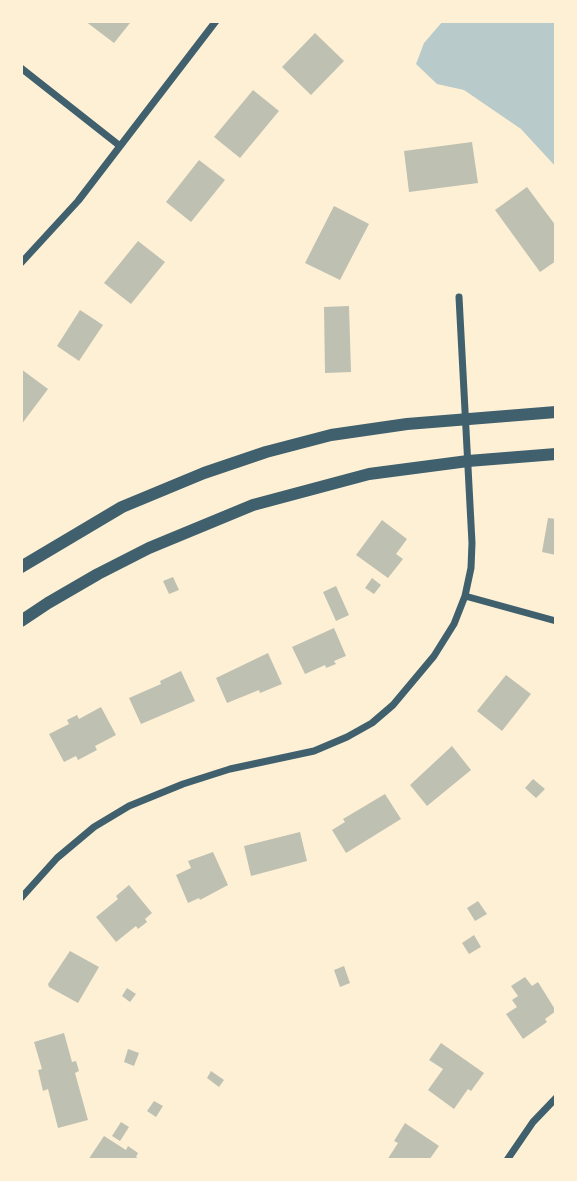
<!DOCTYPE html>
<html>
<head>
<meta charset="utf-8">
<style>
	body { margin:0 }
	#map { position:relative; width:577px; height:1181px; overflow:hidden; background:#fdf0d5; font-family:Overpass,sans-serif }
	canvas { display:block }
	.frame { position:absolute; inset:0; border:23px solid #fdf0d5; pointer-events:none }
</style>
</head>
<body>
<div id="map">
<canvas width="577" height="1181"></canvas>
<div class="frame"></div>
</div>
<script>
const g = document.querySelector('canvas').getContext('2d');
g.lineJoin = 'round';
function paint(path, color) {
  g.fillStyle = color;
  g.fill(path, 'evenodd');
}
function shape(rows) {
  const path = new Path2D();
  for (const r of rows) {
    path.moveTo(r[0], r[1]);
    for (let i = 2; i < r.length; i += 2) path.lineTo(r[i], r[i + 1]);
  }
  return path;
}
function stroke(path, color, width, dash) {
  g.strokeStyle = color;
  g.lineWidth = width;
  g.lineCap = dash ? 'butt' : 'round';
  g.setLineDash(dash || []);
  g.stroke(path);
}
const green = shape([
	[443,21,556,21,556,167,521,129,464,90,437,84,416,64,424,43]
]);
const building = shape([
	[85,21,127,21,130,23,114,43],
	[315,33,344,61,311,95,282,67],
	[253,90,279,111,240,158,214,137],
	[472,142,478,183,409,192,404,151],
	[199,160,225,180,191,222,166,202],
	[527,187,556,226,556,261,540,272,495,210],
	[334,206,369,224,340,280,305,263],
	[138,241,165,262,131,304,104,283],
	[349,306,351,372,325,373,324,307],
	[80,310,103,325,79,361,57,346],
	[21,369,48,389,21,425],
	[548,518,556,519,556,555,542,552],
	[382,520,407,539,396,554,403,559,388,578,356,555],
	[173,577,179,590,169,594,163,581],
	[372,578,381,585,374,594,365,588],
	[336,586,349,615,336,621,323,592],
	[334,628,346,656,334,661,336,664,326,668,325,665,305,674,292,647],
	[268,653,282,684,260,693,259,690,227,703,216,678],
	[181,671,195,701,141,724,129,698,161,684,160,681],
	[506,675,531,694,502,731,477,711],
	[101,707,116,735,95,746,97,750,78,760,76,756,64,762,49,734,69,724,67,720,77,715,79,719],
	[452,746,471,770,427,806,410,785],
	[533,779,545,789,536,798,525,788],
	[385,794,401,819,346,853,332,830,345,822,343,819],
	[300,832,307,861,251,876,244,846],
	[213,852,228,885,200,900,199,898,188,903,176,875,191,868,188,861],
	[129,885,152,913,145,919,147,922,138,929,136,926,116,942,96,917,118,899,116,896],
	[478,901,487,914,475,921,467,908],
	[474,935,481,947,469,954,462,943],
	[70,951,99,967,78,1003,49,987,48,984],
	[344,966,350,983,340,987,334,970],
	[525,977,532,986,538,982,556,1011,545,1019,547,1022,523,1039,506,1014,517,1007,512,1000,518,996,511,986],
	[127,988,136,994,130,1002,122,996],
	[64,1033,72,1062,76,1061,79,1071,75,1073,88,1120,58,1128,48,1089,43,1091,38,1070,42,1069,34,1042],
	[441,1043,484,1073,471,1091,468,1089,454,1109,428,1090,443,1069,429,1060],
	[128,1049,139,1053,134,1066,124,1062],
	[211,1071,224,1080,219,1087,207,1078],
	[154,1101,163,1106,156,1117,147,1111],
	[121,1122,129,1127,120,1141,112,1136],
	[405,1123,439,1146,429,1160,387,1160,398,1143,394,1141],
	[104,1136,126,1150,128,1146,138,1153,136,1157,141,1160,88,1160]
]);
const minor = shape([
	[21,68,120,146],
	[21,263,78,201,216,21],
	[465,596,556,621],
	[21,898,57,858,94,827,129,806,183,784,230,769,314,751,347,737,372,723,393,705,434,656,454,624,465,596,471,568,472,543,459,297],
	[507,1160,533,1122,556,1098]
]);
const tertiary = shape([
	[21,567,122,507,204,473,266,452,331,435,407,424,556,412],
	[21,621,48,603,98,574,149,548,253,505,369,474,468,461,556,454]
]);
paint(green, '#b9caca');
paint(building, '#bec0b2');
stroke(minor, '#3f606c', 7);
stroke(tertiary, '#3f606c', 12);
</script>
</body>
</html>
